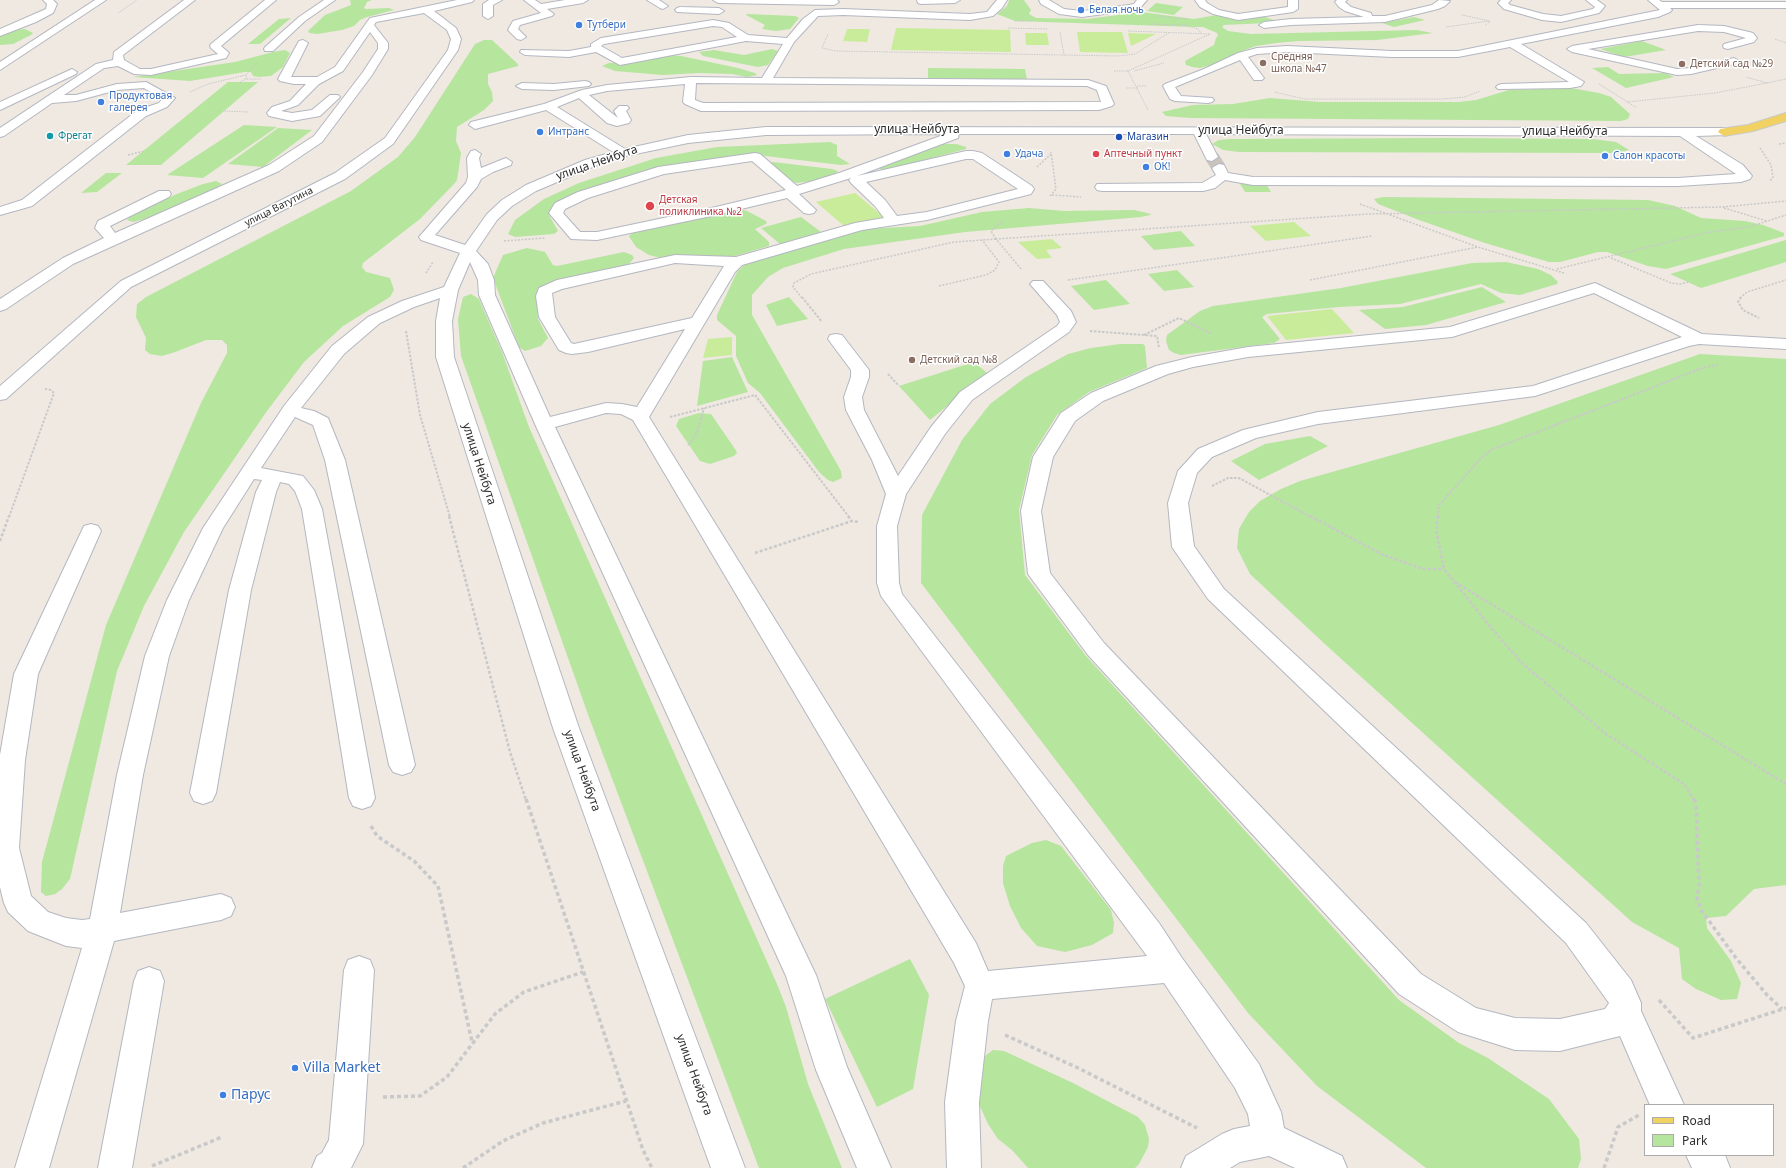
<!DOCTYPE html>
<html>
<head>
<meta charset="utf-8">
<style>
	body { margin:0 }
	#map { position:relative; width:1786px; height:1168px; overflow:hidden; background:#efe9e1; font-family:"Noto Sans",sans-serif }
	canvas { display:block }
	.legend { position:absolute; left:1644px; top:1104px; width:130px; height:52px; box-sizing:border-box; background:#fff; border:1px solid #ababab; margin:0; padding:5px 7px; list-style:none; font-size:12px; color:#2e2e2e }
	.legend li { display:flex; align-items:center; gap:8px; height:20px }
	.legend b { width:20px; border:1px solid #ababab }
</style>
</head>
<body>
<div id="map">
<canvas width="1786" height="1168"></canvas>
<ul class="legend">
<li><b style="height:5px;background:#f2d163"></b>Road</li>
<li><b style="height:11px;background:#b6e59e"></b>Park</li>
</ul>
</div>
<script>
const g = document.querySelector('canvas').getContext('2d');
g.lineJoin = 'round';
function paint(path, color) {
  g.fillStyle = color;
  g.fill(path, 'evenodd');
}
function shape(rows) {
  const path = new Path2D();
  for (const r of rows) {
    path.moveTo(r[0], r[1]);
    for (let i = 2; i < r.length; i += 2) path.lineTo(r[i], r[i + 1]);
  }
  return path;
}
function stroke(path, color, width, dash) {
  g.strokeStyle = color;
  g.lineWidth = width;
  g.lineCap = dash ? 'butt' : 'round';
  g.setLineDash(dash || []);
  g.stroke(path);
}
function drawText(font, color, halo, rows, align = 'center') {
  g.font = font + ' "Noto Sans",sans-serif';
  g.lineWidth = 3;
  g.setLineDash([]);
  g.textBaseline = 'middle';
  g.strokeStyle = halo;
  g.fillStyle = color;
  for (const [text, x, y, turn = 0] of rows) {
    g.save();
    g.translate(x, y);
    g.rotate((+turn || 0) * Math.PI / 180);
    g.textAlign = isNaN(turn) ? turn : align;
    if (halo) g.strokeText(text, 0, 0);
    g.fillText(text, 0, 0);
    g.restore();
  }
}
const green = shape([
	[350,0,372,0,367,2,364,8,366,9,389,8,394,10,367,17,360,20,354,26,342,30,317,34,309,33,308,31,325,15,351,5],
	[1009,0,1024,0,1031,10,1029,14,1036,18,1087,19,1141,12,1194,19,1217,15,1265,17,1274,20,1274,21,1267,23,1224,25,1222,27,1228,31,1251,34,1416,30,1433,33,1377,40,1298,41,1276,43,1256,46,1236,53,1216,64,1200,68,1192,67,1186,65,1185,61,1214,45,1216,38,1218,36,1217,33,1203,27,1195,27,1015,21,997,14,1007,6],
	[1156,3,1183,7,1174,15,1147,11],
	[747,14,795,16,799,18,790,29,776,31,762,29,765,25,746,15],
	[1414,17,1425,20,1394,27,1382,23],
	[291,18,260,44,248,44,279,19],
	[25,29,33,33,31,35,13,44,0,45,0,35,12,30],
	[484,40,492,40,518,64,518,66,488,74,488,84,492,92,493,101,484,110,457,127,456,141,461,153,457,180,455,183,420,219,363,263,362,267,366,272,390,278,394,290,390,297,343,326,304,362,267,411,184,532,144,606,117,671,70,879,62,889,55,894,46,896,41,892,42,862,106,625,201,403,227,353,227,345,222,340,206,340,175,352,162,356,150,354,145,350,146,338,136,317,137,304,146,297,351,191,398,157,415,137,475,44],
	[1642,41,1666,50,1624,57,1600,49],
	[772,49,778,51,768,65,758,67,703,56,699,52,714,50,744,55],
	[285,50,290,53,283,67,271,76,258,77,253,76,251,72,245,72,190,81,133,77,235,62,273,52],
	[669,55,681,56,738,68,755,73,757,75,747,77,732,74,699,73,663,75,615,71,602,66,609,63,630,63],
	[1608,67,1619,74,1665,73,1674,77,1626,88,1592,68],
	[928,68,1025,69,1027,80,928,78],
	[228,82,258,82,161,165,126,165],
	[1571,88,1599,93,1611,97,1630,114,1628,119,1621,121,1190,118,1166,116,1162,112,1193,105,1233,104,1270,98,1320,102,1459,102,1476,100,1509,90],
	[244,125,277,127,203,178,167,175],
	[278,128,312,130,263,167,228,164],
	[1445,138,1593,139,1616,142,1629,150,1617,153,1239,152,1223,150,1212,144,1219,140,1230,139],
	[830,142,837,145,837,156,850,164,841,165,757,155,685,163,554,207,549,215,558,231,554,234,515,237,508,234,515,220,544,199,579,183,656,158,717,147],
	[941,144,956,144,966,147,966,149,886,170,879,169,881,167],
	[773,162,832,169,838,171,833,175,812,181,796,183,786,178,770,163],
	[106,173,122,173,97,192,81,193],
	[216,181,222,184,212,191,152,217,133,222,127,220,132,215,177,194,203,184],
	[1240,184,1266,184,1271,192,1245,192],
	[1383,197,1648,200,1675,206,1701,218,1745,221,1763,225,1779,231,1784,233,1784,236,1666,269,1648,266,1607,252,1598,252,1560,262,1549,262,1485,243,1419,220,1378,204,1374,199],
	[1029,208,1064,211,1134,210,1151,214,1150,215,1141,217,965,232,844,249,783,268,768,277,752,295,752,315,841,471,842,478,833,482,828,480,819,472,760,393,748,383,736,356,736,336,717,320,717,315,737,272,746,263,864,229,920,226,982,212],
	[738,209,747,211,766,221,767,223,764,225,755,229,769,242,769,246,728,258,661,258,649,255,636,247,630,238,629,236,634,232],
	[801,217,821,232,780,244,761,228],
	[1181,231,1195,246,1154,250,1141,236],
	[1786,240,1786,262,1701,288,1670,274],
	[527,248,545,252,553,265,557,266,624,252,632,255,634,258,629,264,624,266,537,298,538,319,548,338,541,346,525,351,519,347,493,278,503,255],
	[1506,262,1538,269,1551,275,1558,282,1557,284,1520,295,1501,293,1481,284,1400,304,1339,307,1267,314,1262,317,1280,339,1274,343,1181,355,1174,353,1169,350,1166,341,1167,335,1200,311,1213,306,1341,288,1472,263],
	[1177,270,1194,287,1164,291,1148,274],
	[1106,280,1130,304,1094,310,1071,286],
	[1482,287,1506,302,1426,325,1385,329,1359,310,1403,307],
	[471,294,479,299,491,327,502,352,529,427,777,984,786,1007,808,1084,842,1168,759,1168,590,720,461,356,458,319,463,297],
	[789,297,808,319,777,326,766,305],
	[1120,344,1143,344,1145,346,1147,368,1089,392,1057,415,1032,455,1019,510,1025,575,1086,656,1399,1000,1459,1043,1488,1058,1549,1099,1579,1139,1581,1159,1578,1168,1426,1168,1317,1086,1248,1013,921,583,922,515,962,440,990,404,1026,377,1068,354,1091,348],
	[1700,354,1786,359,1786,885,1754,889,1726,916,1706,918,1707,928,1731,961,1741,983,1737,999,1721,1000,1696,989,1682,979,1679,948,1632,922,1327,646,1250,574,1237,548,1239,529,1249,512,1260,501,1281,489,1300,481,1499,425],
	[732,357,748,392,697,406,703,361],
	[974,362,987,373,930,420,899,386],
	[699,413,711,414,735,449,737,453,734,456,710,464,700,461,676,426,679,419],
	[1310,436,1328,446,1259,480,1231,461,1265,444],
	[1046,840,1061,846,1111,910,1114,923,1113,933,1092,945,1065,952,1037,946,1021,928,1010,906,1003,883,1003,866,1006,856,1032,843],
	[910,959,929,995,913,1089,877,1107,825,999],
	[993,1050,1004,1051,1073,1083,1138,1117,1145,1125,1149,1139,1148,1147,1139,1164,1135,1168,1028,1168,1012,1150,998,1139,988,1124,979,1104,982,1063,986,1055]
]);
const pitch = shape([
	[896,28,1010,30,1011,52,891,50],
	[847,29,870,29,867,42,843,41],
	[1077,32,1122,32,1128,53,1080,52],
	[1025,33,1047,33,1049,45,1026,45],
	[1128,33,1156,34,1131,46],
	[855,193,884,217,844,226,816,202],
	[1294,222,1311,236,1266,241,1250,226],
	[1052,239,1062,248,1046,250,1052,258,1037,259,1018,242],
	[1332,309,1354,333,1286,340,1267,316],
	[732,337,732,355,703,358,708,339]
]);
const minorTunnel = shape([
	[1212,157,1219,168]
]);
const pathFar4 = shape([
	[118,13,137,0],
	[1462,15,1490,21,1485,26],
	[1158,16,1187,19],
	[1015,21,1032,21],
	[1149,24,1185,25,1198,29,1201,33],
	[1446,27,1489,21],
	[1008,28,1047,29],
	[1128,31,1210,34,1128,71],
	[1060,32,1064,55],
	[828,34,822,48,835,51,1119,56,1135,54,1170,32],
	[1775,39,1786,43],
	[1114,71,1129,71],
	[1128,71,1148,110],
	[1134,71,1164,63],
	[246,79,246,75,257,63],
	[240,82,246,79,261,79],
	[1767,83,1786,79],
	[1599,84,1637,108],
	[1137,86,1147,86],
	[1126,88,1138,88],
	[190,92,208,84,246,75],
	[1275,92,1304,99,1443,99,1465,97,1480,91],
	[1627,102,1715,93,1767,83,1746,77],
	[224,111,249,112]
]);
const pathFar3 = shape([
	[1779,144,1786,143],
	[1760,148,1771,165,1773,177,1770,181],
	[128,155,144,151],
	[1037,167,1051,154],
	[1052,195,1081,197],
	[1050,196,1056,189,1051,152],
	[1360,204,1478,247,1564,273],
	[1724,208,1767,221],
	[996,239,991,231,1003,221],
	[504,241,545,238],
	[1611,258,1671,283,1680,284,1688,282],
	[1021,269,996,239,1368,214,1722,207,1786,201],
	[1557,269,1710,232,1749,227,1786,215],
	[426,273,433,262],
	[1068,280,1372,236],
	[1310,280,1478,247],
	[939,286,986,275,995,270,999,262,982,240],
	[802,298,793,287,794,283,811,274,954,242,996,239],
	[1740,298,1747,292,1786,280]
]);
const pathFar2 = shape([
	[802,297,822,322],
	[1741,297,1738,302,1743,310,1759,318],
	[406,331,420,415,450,517],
	[1090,331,1157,336,1159,348],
	[1144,335,1179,318,1212,334],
	[888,374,899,386],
	[670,417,755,395,849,517],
	[688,445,697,433,704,408],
	[1212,486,1228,478,1239,478,1311,517],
	[9,517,54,393,51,390,45,389],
	[1438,517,1439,505,1482,457,1491,450,1705,367,1718,365]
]);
const pathFar1 = shape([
	[449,516,510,752,526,800],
	[848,516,852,521],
	[1310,516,1381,554,1423,569,1444,569],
	[1438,516,1436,530,1444,569,1497,635,1523,664,1606,734,1684,784,1694,800],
	[0,541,9,516],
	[755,553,852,521,859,522],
	[1455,582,1786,784]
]);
const path = shape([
	[526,799,643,1150,652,1168],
	[1694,799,1696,804,1699,885,1697,899,1701,910,1736,958,1767,995,1782,1009],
	[371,826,377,836,414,861,438,886,472,1042],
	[1659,1000,1693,1038,1786,1008],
	[1005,1035,1076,1067,1197,1128],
	[383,1097,420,1096,447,1077,495,1014,524,992,583,972],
	[152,1166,222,1137],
	[463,1168,503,1141,543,1123,626,1101],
	[1604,1168,1618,1127,1639,1115]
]);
const minor = shape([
	[43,0,53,0,57,4,53,13,36,22,0,36,0,29,46,9,47,4,43,0],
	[95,0,106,0,0,70,0,62,95,0],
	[184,0,195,0,123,55,124,60,140,69,151,69,218,54,211,48,210,46,211,44,265,0,276,0,221,46,229,53,226,58,151,75,134,74,118,66,104,68,64,95,76,95,117,84,146,82,175,98,167,107,146,116,32,206,0,215,0,207,22,200,138,110,159,103,162,99,144,88,117,90,76,101,52,103,4,136,0,137,0,128,96,64,113,60,114,52,184,0],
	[324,0,335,0,305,21,273,51,265,51,264,49,265,47,299,17,324,0],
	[457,0,474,0,472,2,434,11,456,28,461,39,458,50,393,144,345,179,131,287,6,399,0,400,0,386,121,281,335,173,385,138,448,50,451,39,447,30,424,13,376,22,374,25,388,43,388,49,372,75,322,142,279,171,73,264,6,309,0,311,0,299,63,258,104,238,95,228,98,221,159,191,169,191,171,194,169,197,110,226,115,233,269,165,314,136,363,72,378,49,378,43,370,32,343,71,319,84,298,105,281,111,292,113,312,110,330,95,338,95,340,97,338,99,320,116,292,121,269,116,267,113,272,107,290,101,306,84,294,84,280,81,278,79,299,41,303,40,308,43,291,77,317,77,335,67,370,18,457,0],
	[489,0,502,0,493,5,493,16,488,19,483,16,483,4,489,0],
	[524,0,535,0,541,4,565,0,588,0,583,3,547,9,554,14,552,16,520,25,518,29,526,37,521,40,517,39,508,30,513,21,541,13,524,0],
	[647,0,659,0,668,6,663,9,660,8,647,0],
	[713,0,837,0,839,2,834,5,718,3,713,0],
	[917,0,960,0,955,3,921,4,918,3,917,0],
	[997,0,1007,0,1002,8,993,16,970,20,843,15,818,16,794,42,773,78,1088,80,1106,86,1114,104,1112,106,1099,110,701,111,685,104,683,102,685,84,607,91,589,95,618,118,614,111,619,106,627,106,629,108,626,111,631,120,629,123,617,126,607,123,579,98,557,107,625,149,688,135,766,127,1724,128,1730,132,1728,135,1696,136,1743,165,1752,176,1750,179,1741,182,1678,186,1253,185,1225,180,1215,188,1203,191,1102,191,1097,190,1095,187,1097,184,1202,183,1216,175,1212,168,1219,164,1224,165,1228,173,1253,177,1678,178,1736,174,1680,136,1206,134,1218,157,1212,161,1207,160,1194,134,959,134,958,138,857,176,966,151,973,151,982,153,1032,186,1034,189,1031,194,927,220,862,230,742,265,735,272,649,417,976,943,988,971,1147,956,881,596,877,583,877,526,886,494,872,460,846,410,844,397,851,377,851,370,828,339,830,335,836,334,842,335,869,370,869,377,862,397,864,410,898,476,931,427,960,392,1057,326,1060,322,1057,315,1030,284,1033,281,1043,281,1071,311,1076,322,1069,332,972,400,945,434,906,494,897,526,899,583,902,594,1159,923,1182,958,1259,1064,1281,1112,1284,1128,1342,1156,1347,1168,1295,1168,1269,1156,1240,1162,1230,1168,1181,1168,1186,1156,1222,1134,1234,1129,1250,1126,1248,1114,1235,1088,1164,983,992,999,988,1021,979,1102,981,1168,947,1168,945,1102,956,1021,965,986,954,963,633,420,621,414,606,413,555,427,816,975,847,1067,891,1168,857,1168,816,1070,786,976,535,424,479,295,478,280,470,262,458,290,452,321,454,357,579,728,745,1168,711,1168,553,728,436,357,436,321,440,298,414,307,380,323,344,354,301,408,314,411,328,418,345,460,415,765,411,772,402,775,393,772,389,765,325,460,313,425,295,417,261,468,303,476,314,490,322,509,375,798,371,806,362,809,353,806,349,798,302,509,295,491,289,484,280,482,276,492,251,590,216,793,212,801,203,804,194,801,190,793,229,590,256,492,262,480,254,479,223,528,189,600,169,656,143,775,120,913,221,894,231,898,235,907,231,916,221,920,114,941,49,1168,15,1168,82,948,66,946,28,931,8,912,4,903,0,887,0,755,14,674,84,526,91,524,98,526,101,531,38,674,25,760,19,848,31,896,48,912,66,918,82,920,90,919,117,775,145,656,167,600,203,528,284,406,332,346,368,317,402,301,444,287,460,253,421,240,419,237,466,183,468,177,467,158,471,151,475,150,481,154,479,158,481,168,506,158,512,162,511,165,493,172,481,179,477,187,435,235,465,245,487,214,502,200,526,185,585,160,613,152,546,110,475,129,469,125,471,122,544,104,582,90,607,85,691,77,762,78,783,44,746,41,620,65,596,52,569,57,525,55,520,52,521,50,569,51,591,47,591,44,601,38,713,20,729,23,748,35,787,38,803,19,815,10,843,9,970,14,987,12,997,0],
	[713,26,722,27,737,37,622,58,601,46,604,44,713,26],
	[696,83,1087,86,1097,90,1101,102,703,103,695,100,696,83],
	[946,134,842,172,797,186,760,154,755,153,658,167,578,192,555,203,549,213,571,239,597,240,716,215,787,198,804,213,809,214,814,213,816,210,799,194,851,178,849,180,851,183,875,206,884,218,855,223,736,257,675,255,557,280,539,288,536,296,539,317,559,350,566,353,572,354,588,352,685,329,637,407,622,404,606,403,550,417,495,295,494,280,488,264,476,251,497,220,512,206,536,191,595,166,626,156,688,143,766,135,946,134],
	[966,159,973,159,1018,189,927,212,897,216,885,200,866,182,966,159],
	[752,161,786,190,716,207,597,232,580,232,563,213,565,209,588,198,664,174,752,161],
	[675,263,724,266,692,318,574,344,571,343,555,317,552,293,562,289,675,263],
	[1039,0,1049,0,1064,9,1082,11,1129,5,1134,4,1137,0,1147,0,1140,8,1133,10,1082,17,1059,14,1041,4,1039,0],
	[1195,0,1205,0,1207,3,1219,10,1238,14,1288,7,1288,0,1298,0,1298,9,1293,12,1238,20,1213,14,1200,7,1195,0],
	[1337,0,1347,0,1345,2,1351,7,1371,13,1372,16,1385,16,1432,5,1439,0,1450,1,1445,6,1438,9,1385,22,1291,25,1264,28,1259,25,1264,22,1291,19,1364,17,1345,11,1339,7,1335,2,1337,0],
	[1501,0,1511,0,1508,3,1510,5,1543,14,1561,16,1593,9,1595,7,1586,0,1597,0,1605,6,1599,13,1561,22,1542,20,1504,9,1498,3,1501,0],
	[1648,0,1659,0,1662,2,1786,2,1786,8,1670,8,1672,10,1670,12,1658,17,1521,44,1584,82,1581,86,1570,88,1498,89,1496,87,1498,85,1502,84,1569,82,1510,47,1458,57,1392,57,1287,52,1257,54,1248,57,1264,78,1262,80,1254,80,1240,60,1175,87,1181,96,1212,98,1214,100,1212,102,1208,103,1175,101,1170,99,1163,86,1165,84,1204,69,1238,53,1257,48,1287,46,1392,51,1458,51,1660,10,1648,0],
	[680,7,719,8,724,11,719,14,677,12,675,10,677,8,680,7],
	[1698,25,1724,26,1753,33,1757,38,1754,42,1728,49,1724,48,1723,46,1724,44,1746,38,1724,32,1698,31,1588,49,1677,69,1691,68,1734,58,1739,61,1738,63,1691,74,1677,75,1572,52,1567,49,1572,46,1698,25],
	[72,69,77,72,76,74,0,110,0,102,72,69],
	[585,81,589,82,591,84,589,86,554,90,522,89,516,86,522,83,554,84,585,81],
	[1595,283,1702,334,1786,339,1786,349,1699,344,1689,346,1535,396,1318,424,1256,438,1212,457,1197,473,1188,503,1194,546,1224,589,1586,923,1631,980,1641,1003,1641,1011,1684,1105,1650,1105,1620,1036,1560,1051,1515,1050,1458,1032,1399,994,1088,655,1028,574,1021,511,1033,457,1061,413,1091,393,1156,366,1192,357,1248,347,1450,327,1595,283],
	[1594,293,1682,337,1533,386,1318,412,1243,430,1198,449,1178,471,1168,503,1172,547,1208,599,1566,943,1609,1003,1605,1009,1560,1019,1515,1018,1476,1008,1421,974,1104,643,1050,573,1041,511,1053,457,1075,421,1103,401,1168,374,1193,367,1248,357,1452,337,1594,293],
	[359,956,370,960,374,970,363,1144,351,1168,312,1168,317,1156,322,1153,329,1140,344,970,348,960,359,956],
	[149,967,160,971,164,981,132,1168,98,1168,134,981,138,971,149,967],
	[1686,1155,1725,1155,1730,1168,1692,1168,1686,1155]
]);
const major = shape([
	[1786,113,1786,121,1753,131,1724,136,1718,132,1720,129,1748,125,1786,113]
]);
const markers = [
	[1081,10,4,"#3f7fe0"],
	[579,25,4,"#3f7fe0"],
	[1263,63,4,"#8d6e63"],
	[1682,64,4,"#8d6e63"],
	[101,102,4,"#3f7fe0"],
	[540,132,4,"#3f7fe0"],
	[50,136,4,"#0f9aa8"],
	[1119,137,4,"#1a4fb4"],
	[1007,154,4,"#3f7fe0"],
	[1096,154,4,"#e0444e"],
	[1605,156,4,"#3f7fe0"],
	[1146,167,4,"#3f7fe0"],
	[650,206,5,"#e0444e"],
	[912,360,4,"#8d6e63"],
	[295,1068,4,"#3f7fe0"],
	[223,1095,4,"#3f7fe0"]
];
const farShopnames = [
	["Белая ночь",1089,10],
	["Тутбери",587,25],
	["Продуктовая",109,96],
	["галерея",109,108],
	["Интранс",548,132],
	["Удача",1015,154],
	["Салон красоты",1613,156],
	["ОК!",1154,167]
];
const farEducationnames = [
	["Средняя",1271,57],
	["школа №47",1271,69],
	["Детский сад №29",1690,64],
	["Детский сад №8",920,360]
];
const farCulturenames = [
	["Фрегат",58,136]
];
const farTransitnames = [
	["Магазин",1127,137]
];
const farHealthnames = [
	["Аптечный пункт",1104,154],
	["Детская",659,200],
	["поликлиника №2",659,212]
];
const farStreetnames = [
	["улица Ватутина",279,207,-27]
];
const streetNames = [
	["улица Нейбута",917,130],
	["улица Нейбута",1241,131],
	["улица Нейбута",1565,132],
	["улица Нейбута",597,163,-19],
	["улица Нейбута",479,464,72],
	["улица Нейбута",582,771,70],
	["улица Нейбута",694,1075,70]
];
const nearShopnames = [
	["Villa Market",303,1068],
	["Парус",231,1095]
];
paint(green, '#b6e59e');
paint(pitch, '#c9ec9a');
stroke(minorTunnel, '#c8c4bd', 14, [14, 7]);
stroke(minor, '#b4b7c1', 2);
stroke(major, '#c9c9c9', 2);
stroke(pathFar4, '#c9c9c9', 1, [1.5, 1]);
stroke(pathFar3, '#c9c9c9', 1.5, [2, 1.5]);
stroke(pathFar2, '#c9c9c9', 2, [2.5, 1.5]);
stroke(pathFar1, '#c9c9c9', 2.5, [3, 2]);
stroke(path, '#c9c9c9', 3.5, [4, 3]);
paint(minor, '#fff');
paint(major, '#f2d163');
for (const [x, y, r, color] of markers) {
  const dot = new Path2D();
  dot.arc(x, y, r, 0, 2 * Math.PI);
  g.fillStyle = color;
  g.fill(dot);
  stroke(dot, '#fff', 1.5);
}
drawText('10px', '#366cbe', '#fff', farShopnames, 'left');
drawText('10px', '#785e54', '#fff', farEducationnames, 'left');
drawText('10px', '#0d838f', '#fff', farCulturenames, 'left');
drawText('10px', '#164399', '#fff', farTransitnames, 'left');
drawText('10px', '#be3a42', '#fff', farHealthnames, 'left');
drawText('10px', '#2e2e2e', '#fff', farStreetnames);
drawText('12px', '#2e2e2e', '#fff', streetNames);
drawText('14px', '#366cbe', '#fff', nearShopnames, 'left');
</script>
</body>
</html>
